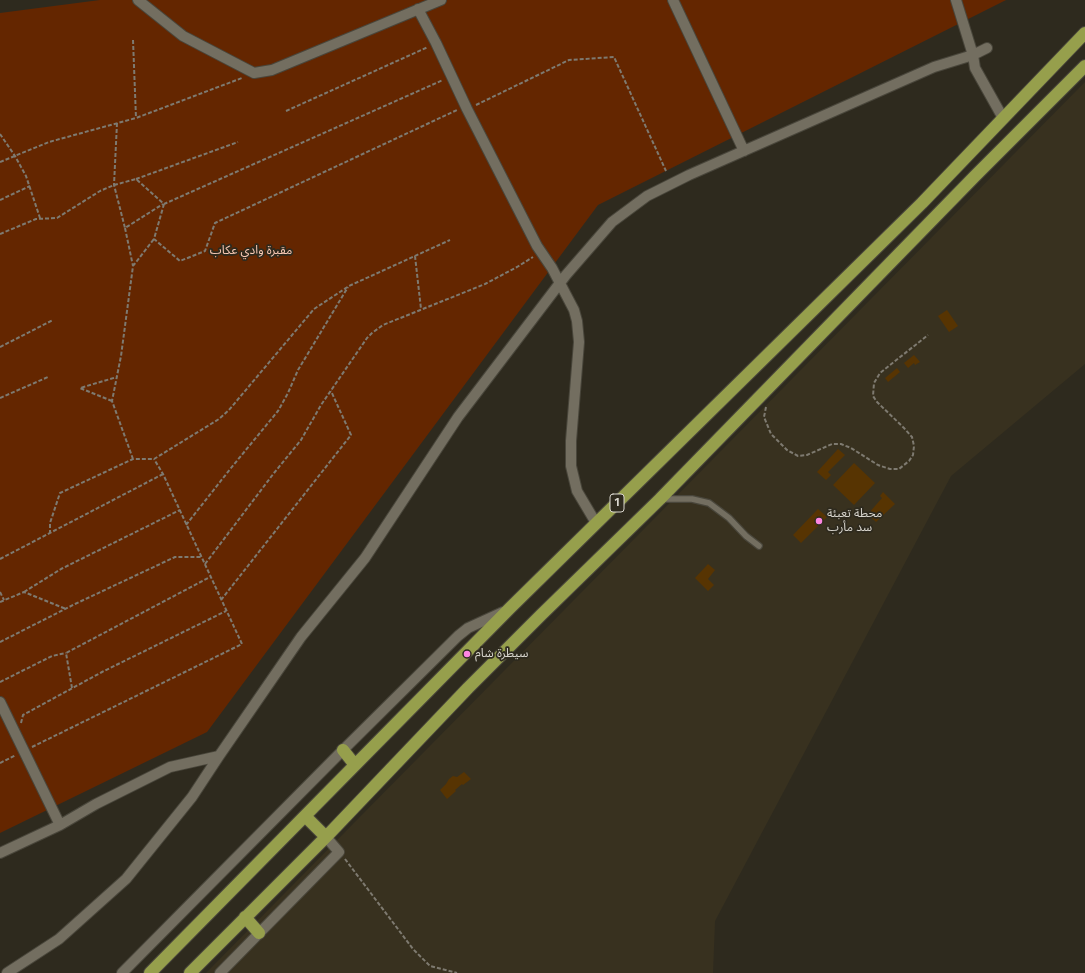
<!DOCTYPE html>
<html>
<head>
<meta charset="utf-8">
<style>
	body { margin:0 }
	canvas { display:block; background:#2e2a1e }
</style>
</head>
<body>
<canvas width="1085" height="973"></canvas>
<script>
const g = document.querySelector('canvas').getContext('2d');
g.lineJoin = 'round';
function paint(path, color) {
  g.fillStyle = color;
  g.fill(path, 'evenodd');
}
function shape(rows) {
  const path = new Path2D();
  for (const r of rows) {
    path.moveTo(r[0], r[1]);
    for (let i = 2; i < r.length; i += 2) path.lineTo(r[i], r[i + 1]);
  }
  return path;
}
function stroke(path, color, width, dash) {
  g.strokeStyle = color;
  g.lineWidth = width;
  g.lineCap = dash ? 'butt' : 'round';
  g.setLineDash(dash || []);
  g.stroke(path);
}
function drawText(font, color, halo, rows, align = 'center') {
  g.font = font + ' "Fira Sans","Noto Sans Arabic",sans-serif';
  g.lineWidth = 3.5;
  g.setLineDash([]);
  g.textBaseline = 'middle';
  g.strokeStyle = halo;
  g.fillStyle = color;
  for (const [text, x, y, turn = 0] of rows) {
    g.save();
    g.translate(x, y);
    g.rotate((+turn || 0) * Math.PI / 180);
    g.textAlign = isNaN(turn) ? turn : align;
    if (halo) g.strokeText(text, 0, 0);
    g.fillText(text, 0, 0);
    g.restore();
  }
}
const built = shape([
	[1085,82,1085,364,951,476,715,921,713,973,206,973]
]);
const green = shape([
	[100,0,1006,0,598,205,207,732,0,833,0,13]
]);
const building = shape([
	[947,310,958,326,949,332,938,316],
	[914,355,920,362,915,365,914,363,908,368,904,363],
	[897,368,900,372,888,382,885,378],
	[838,449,845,455,828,472,831,475,826,480,817,472],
	[854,463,875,483,854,505,833,485],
	[883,492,895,504,876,522,868,514,882,498,880,496],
	[818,509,827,517,801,543,793,535],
	[708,564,715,570,708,579,714,585,708,591,695,578],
	[464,772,471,779,463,785,462,784,455,790,456,791,447,799,440,790,446,784,449,779,453,776,457,777]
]);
const path = shape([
	[133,40,136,118],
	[476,105,569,60,614,57,666,171],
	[286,111,428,47],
	[117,123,114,185,125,228,163,204],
	[0,134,15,156,26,176,40,218],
	[0,162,49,142,136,118,242,78],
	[136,179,238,142],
	[0,200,30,186],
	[164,204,154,239,180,261,205,251,215,223,457,110],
	[125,228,133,266],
	[0,234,36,219,57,218,100,191,114,185,136,179,164,204,443,80],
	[415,256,421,309],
	[0,347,53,320],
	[0,398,48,377],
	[112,401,80,388,117,377],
	[766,407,764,417,771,434,787,450,798,456,807,455,832,444,841,444,851,448,878,465,890,469,899,469,909,461,913,455,914,446,912,437,904,428,877,402,873,396,874,383,880,373,928,335],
	[133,459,112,401,121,356,133,266,154,239],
	[186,525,231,468,278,411,288,393,298,370,348,287],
	[50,534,50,523,60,493,133,459,154,459,219,419,229,410,314,309,349,286,450,240],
	[0,559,163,474],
	[205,564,274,473,301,440,321,405,367,338,372,333,383,325,485,284,517,267,533,257],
	[0,592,4,600],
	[24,592,61,569,180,510],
	[221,600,351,435,331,391],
	[0,602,24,592,66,609],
	[0,642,75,604,175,557,201,557],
	[0,682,52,656,66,653],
	[72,688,66,653,210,577],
	[21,723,23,715,102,672,226,611],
	[32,747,242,644,163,474,154,459],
	[0,763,16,755],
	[345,859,413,949,430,966,457,973]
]);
const lane = shape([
	[662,499,692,499,709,503,729,518,746,536,759,546]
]);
const street = shape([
	[138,0,183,36,254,73,272,70,441,0],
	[673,0,744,151],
	[956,0,973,55,975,68,1003,118],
	[418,9,436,43,467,109,537,246,552,268,574,310,577,321,579,342,571,441,571,466,577,491,596,523],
	[0,702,60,825,0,853],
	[60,825,96,804,170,767,219,756],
	[7,973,59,939,126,879,192,797,219,756,301,637,365,558,458,417,566,275,612,222,647,196,689,175,934,67,973,55,987,48]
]);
const secondary = shape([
	[122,973,343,750,458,636,468,628,503,612],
	[220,973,339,852,326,837]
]);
const highway = shape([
	[343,750,355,765],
	[305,816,326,837],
	[245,917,259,933],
	[150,973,510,608,922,203,1085,33],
	[190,973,326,837,468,688,541,615,660,499,975,176,1085,66]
]);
const markers = [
	[819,521,4,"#fd86e1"],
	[467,654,4,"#fd86e1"]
];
const shields = [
	[617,503,14]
];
const shieldNames = [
	["1",617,503]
];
const parkNames = [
	["مقبرة وادي عكاب",251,251]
];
const poiNames = [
	["محطة تعبئة",827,514],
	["سد مأرب",827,528],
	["سيطرة شام",475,654]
];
paint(built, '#38311f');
paint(green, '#642600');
paint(building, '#573402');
stroke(lane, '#49463b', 8);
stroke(street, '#49463b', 12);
stroke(secondary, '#49463b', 12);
stroke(highway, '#49463b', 14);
stroke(path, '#7e7a70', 2, [4, 2]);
stroke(lane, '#736e60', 5.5);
stroke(street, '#736e60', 10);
stroke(secondary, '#736e60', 10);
stroke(highway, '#969f4c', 12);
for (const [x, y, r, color] of markers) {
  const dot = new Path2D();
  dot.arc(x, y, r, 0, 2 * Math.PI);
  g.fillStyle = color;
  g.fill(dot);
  stroke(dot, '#2e2a1e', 1.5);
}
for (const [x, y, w] of shields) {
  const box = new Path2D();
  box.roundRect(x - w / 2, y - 9, w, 18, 3);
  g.fillStyle = '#2e2a1e';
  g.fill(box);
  stroke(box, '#d9d6ce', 1);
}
drawText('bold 11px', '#d9d6ce', null, shieldNames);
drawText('12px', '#fccbb5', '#2e2a1e', parkNames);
drawText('12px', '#d9d6ce', '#2e2a1e', poiNames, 'left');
</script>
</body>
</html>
